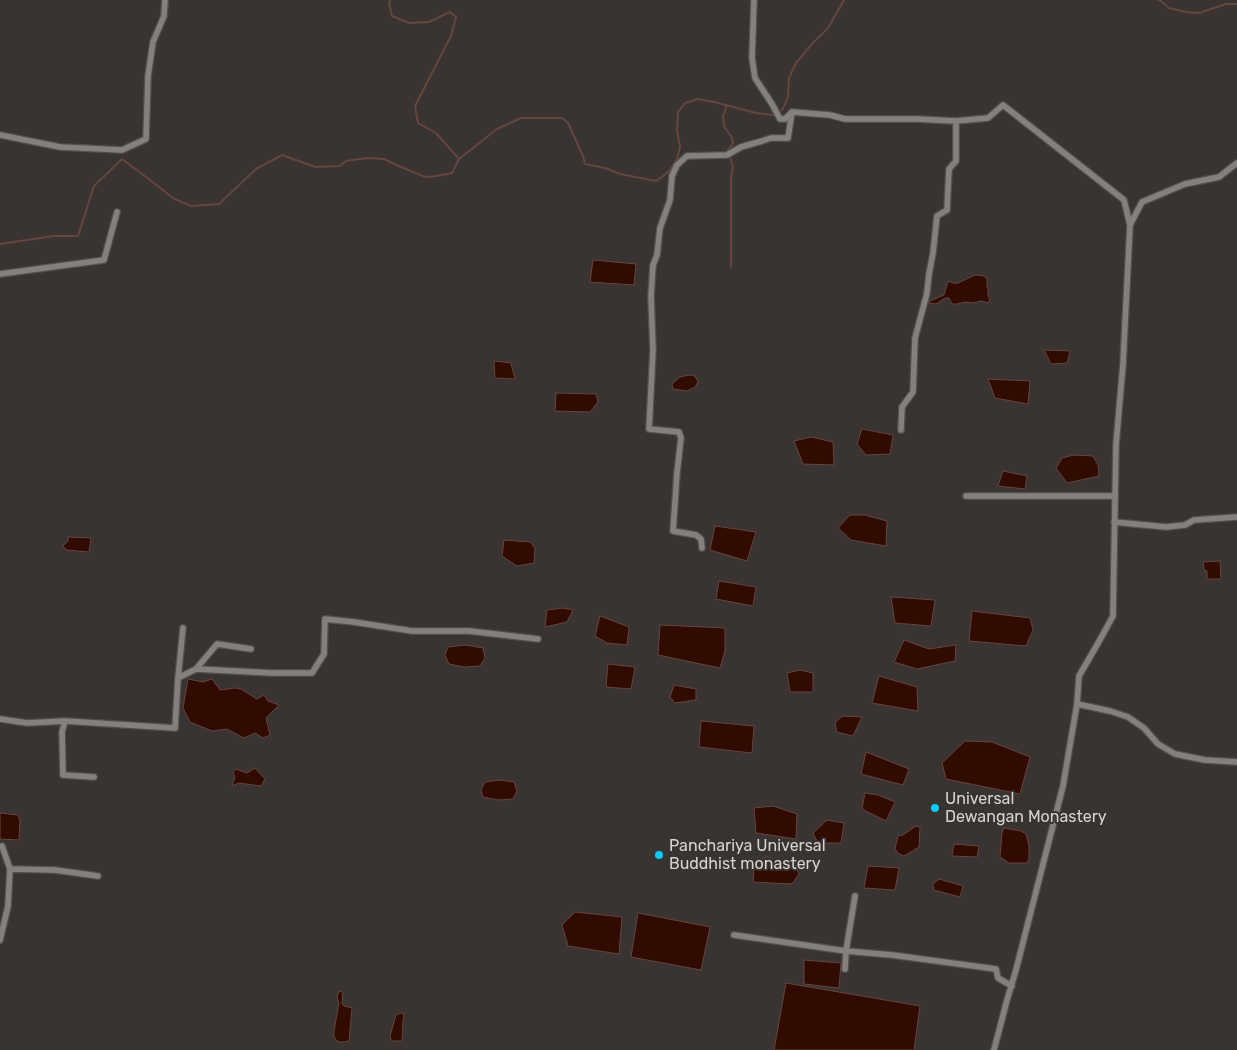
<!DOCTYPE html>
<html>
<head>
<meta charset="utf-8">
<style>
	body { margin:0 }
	canvas { display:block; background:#393331 }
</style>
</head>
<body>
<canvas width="1237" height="1050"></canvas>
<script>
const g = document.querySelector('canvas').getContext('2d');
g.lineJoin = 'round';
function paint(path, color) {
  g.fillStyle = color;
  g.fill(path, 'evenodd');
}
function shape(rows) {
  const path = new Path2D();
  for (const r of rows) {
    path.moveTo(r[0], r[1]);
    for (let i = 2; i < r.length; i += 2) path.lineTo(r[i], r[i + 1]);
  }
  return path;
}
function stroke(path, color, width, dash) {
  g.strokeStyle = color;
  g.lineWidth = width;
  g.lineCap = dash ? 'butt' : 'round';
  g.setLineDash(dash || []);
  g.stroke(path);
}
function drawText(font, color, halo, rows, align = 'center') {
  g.font = font + ' Rubik,sans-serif';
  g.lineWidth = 4;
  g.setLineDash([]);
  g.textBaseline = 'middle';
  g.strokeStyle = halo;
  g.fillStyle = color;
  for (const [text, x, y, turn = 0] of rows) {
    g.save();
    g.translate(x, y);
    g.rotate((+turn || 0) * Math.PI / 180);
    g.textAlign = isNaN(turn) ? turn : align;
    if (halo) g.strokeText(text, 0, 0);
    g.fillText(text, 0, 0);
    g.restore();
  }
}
const water = shape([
	[593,260,636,264,634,285,590,282,593,260],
	[975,275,984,276,987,279,987,286,988,289,988,296,990,299,988,303,981,301,973,303,965,302,957,304,952,304,949,298,945,298,936,304,929,303,930,301,944,295,948,281,953,283,958,283,975,275],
	[1044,350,1070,351,1067,363,1051,364,1044,350],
	[494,361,511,363,515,379,495,378,494,361],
	[689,375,695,376,698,382,695,387,687,391,673,389,672,384,680,377,689,375],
	[988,379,1030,381,1028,404,995,398,988,379],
	[556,393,596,394,598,402,590,412,555,411,556,393],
	[862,429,893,435,890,454,866,455,857,444,862,429],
	[811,437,833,442,834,465,803,464,794,441,811,437],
	[1074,455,1093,456,1098,465,1099,476,1067,483,1056,468,1062,458,1074,455],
	[1003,471,1027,476,1025,489,998,486,1003,471],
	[850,515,865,515,887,521,886,546,851,540,838,528,850,515],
	[715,526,756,532,747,561,710,550,715,526],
	[68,537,91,538,89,552,66,550,63,546,68,541,68,537],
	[504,540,530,542,535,548,534,563,517,566,502,556,504,540],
	[1220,561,1221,579,1207,579,1207,571,1204,570,1203,562,1220,561],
	[719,581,756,587,753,606,716,599,719,581],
	[891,597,935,600,931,626,895,623,891,597],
	[563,608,573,610,567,622,545,627,547,610,563,608],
	[972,611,1030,618,1033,630,1026,646,969,641,972,611],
	[600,616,629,627,627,645,607,643,595,636,600,616],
	[660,625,725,628,725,651,720,668,658,655,660,625],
	[904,640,929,649,956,645,955,661,917,669,894,662,904,640],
	[466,645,483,648,485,658,480,666,464,667,449,664,445,655,448,647,466,645],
	[608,664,635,667,631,689,606,687,608,664],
	[800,670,813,673,813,692,790,692,787,673,800,670],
	[879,676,917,687,918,711,872,703,879,676],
	[188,679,203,682,212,679,220,690,235,688,241,689,257,699,264,695,268,701,279,705,266,718,270,735,263,738,255,733,244,738,227,729,212,731,190,722,183,708,188,679],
	[674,685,696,689,696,700,675,703,670,697,674,685],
	[842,716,862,717,853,736,837,732,835,723,842,716],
	[701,721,754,726,752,753,699,747,701,721],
	[965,741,992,742,1030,757,1020,794,946,779,942,763,965,741],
	[866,752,909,769,903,785,861,774,866,752],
	[255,768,265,779,261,786,239,783,232,786,235,777,233,772,236,769,247,773,255,768],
	[500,780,514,782,517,791,513,799,498,800,483,797,481,790,485,782,500,780],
	[865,793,878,795,895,802,886,821,862,809,865,793],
	[773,806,797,814,796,839,756,833,754,808,773,806],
	[0,813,18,815,20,821,19,840,0,839,0,813],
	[827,820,844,823,841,843,818,843,813,833,827,820],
	[916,826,920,827,919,847,904,856,899,854,895,849,898,836,903,835,916,826],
	[1004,828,1021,831,1026,834,1029,846,1029,858,1027,863,1009,863,1000,857,1002,833,1004,828],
	[954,844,979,846,977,857,952,856,954,844],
	[767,857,794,864,799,874,792,884,753,882,755,861,767,857],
	[868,866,899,868,895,890,864,888,868,866],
	[939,879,963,886,960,897,934,890,933,884,939,879],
	[575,912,622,917,619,954,568,946,562,925,575,912],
	[638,913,710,927,701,970,631,957,638,913],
	[804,960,841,963,839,988,804,984,804,960],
	[786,983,920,1006,914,1050,774,1050,786,983],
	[339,991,343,992,342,1004,344,1006,352,1008,349,1041,344,1042,339,1042,336,1040,334,1036,334,1031,339,1003,337,997,339,991],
	[400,1013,404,1014,403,1022,402,1040,401,1041,393,1041,391,1040,390,1037,393,1025,396,1015,400,1013]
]);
const stream = shape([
	[390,0,389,3,392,16,409,23,429,22,450,12,456,17,451,36,415,106,418,123,436,133,459,159],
	[1158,0,1161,1,1169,8,1186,12,1199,13,1226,4,1237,4],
	[727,105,723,116,724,126,732,138,733,143,728,150,733,167,731,176,731,267],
	[0,244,53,236,78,236,94,186,122,159,150,180,173,198,191,206,219,204,256,169,282,155,315,167,340,166,346,161,367,158,384,159,401,167,425,177,436,176,452,173,459,159,497,129,521,118,562,118,568,123,583,156,585,164,605,168,620,174,656,181,662,177,670,170,677,159,680,147,677,130,678,112,685,103,698,99,714,102,756,113,774,115,783,109,788,96,789,78,796,63,810,46,828,28,844,0]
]);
const street = shape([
	[754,0,752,58,755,78,772,104,780,119,785,119,792,112],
	[0,135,60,147,122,150,146,139,148,76,153,42,164,16,165,0],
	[0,274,104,260,117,212],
	[901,430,902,407,913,392,915,338,927,293,929,274,933,253,937,216,947,210,949,169,956,161,956,121],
	[966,496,1115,496],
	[1114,522,1166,527,1185,525,1194,520,1237,517],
	[702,548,701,539,696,535,673,531,677,473,681,438,679,432,649,429,653,350,651,296,653,265,657,255,660,228,670,200,672,176,677,165,687,156,727,155,741,147,762,141,771,138,788,138,792,112,830,115,845,119,916,119,956,121,988,118,1003,105,1124,200,1130,225],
	[196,669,217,644,251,649],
	[178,678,183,628],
	[1077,704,1110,711,1128,717,1144,728,1158,744,1175,754,1205,760,1237,762],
	[0,719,27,723,65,721,175,728,178,678,196,669,272,673,312,673,324,654,325,619,354,622,412,631,469,631,538,639],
	[65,721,62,732,63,775,94,777],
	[10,869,55,870,98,876],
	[734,935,846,951,892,955,996,969,998,978,1012,986],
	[0,940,8,906,10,869,2,846],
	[845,969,846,951,855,896],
	[994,1050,1007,1000,1016,970,1063,786,1077,704,1079,676,1097,645,1113,616,1116,445,1123,364,1130,225,1142,202,1185,184,1219,177,1237,163]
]);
const markers = [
	[935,808,5,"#08cbf9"],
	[659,855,5,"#08cbf9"]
];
const poiNames = [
	["Universal",945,799],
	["Dewangan Monastery",945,817],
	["Panchariya Universal",669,846],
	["Buddhist monastery",669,864]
];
paint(water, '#310a00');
stroke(water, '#63463f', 1);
stroke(stream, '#63463f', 2);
stroke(street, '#534f4d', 8);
stroke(street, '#86807d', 5.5);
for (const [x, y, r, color] of markers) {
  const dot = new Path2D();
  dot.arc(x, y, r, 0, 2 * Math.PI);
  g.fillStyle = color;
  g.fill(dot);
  stroke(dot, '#393331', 2);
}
drawText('16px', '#d7d3d2', '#393331', poiNames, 'left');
</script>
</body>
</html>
